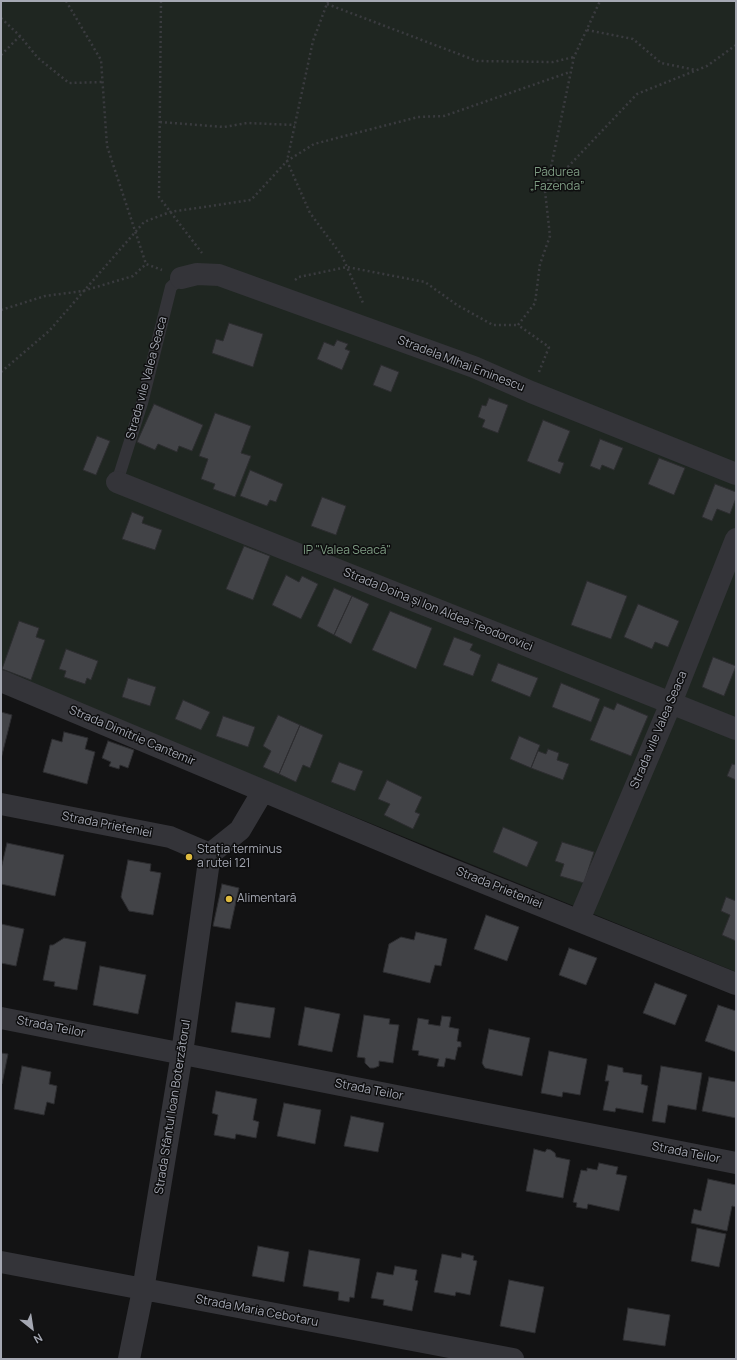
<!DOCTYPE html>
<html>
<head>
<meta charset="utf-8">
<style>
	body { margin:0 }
	#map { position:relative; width:737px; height:1360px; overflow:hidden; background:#131314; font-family:Manrope,sans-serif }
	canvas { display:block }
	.frame { position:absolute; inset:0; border:2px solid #a5a8b3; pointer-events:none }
	.north { position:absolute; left:12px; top:1308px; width:40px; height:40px; -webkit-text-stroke:3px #0e0e0f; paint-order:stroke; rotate:150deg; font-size:11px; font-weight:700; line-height:16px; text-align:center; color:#a5a8b3 }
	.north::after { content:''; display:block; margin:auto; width:14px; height:18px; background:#a5a8b3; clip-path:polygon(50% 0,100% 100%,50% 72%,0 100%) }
</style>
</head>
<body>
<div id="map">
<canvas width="737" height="1360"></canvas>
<div class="frame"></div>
<div class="north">N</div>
</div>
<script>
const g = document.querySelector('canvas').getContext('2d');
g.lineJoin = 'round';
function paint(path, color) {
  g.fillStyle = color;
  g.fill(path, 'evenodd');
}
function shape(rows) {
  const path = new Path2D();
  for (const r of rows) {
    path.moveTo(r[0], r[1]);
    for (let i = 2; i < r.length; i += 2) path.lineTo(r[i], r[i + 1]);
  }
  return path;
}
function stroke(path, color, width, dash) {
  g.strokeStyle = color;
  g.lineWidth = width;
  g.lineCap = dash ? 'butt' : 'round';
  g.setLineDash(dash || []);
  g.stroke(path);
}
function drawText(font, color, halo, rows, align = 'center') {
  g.font = font + ' Manrope,sans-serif';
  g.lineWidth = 3;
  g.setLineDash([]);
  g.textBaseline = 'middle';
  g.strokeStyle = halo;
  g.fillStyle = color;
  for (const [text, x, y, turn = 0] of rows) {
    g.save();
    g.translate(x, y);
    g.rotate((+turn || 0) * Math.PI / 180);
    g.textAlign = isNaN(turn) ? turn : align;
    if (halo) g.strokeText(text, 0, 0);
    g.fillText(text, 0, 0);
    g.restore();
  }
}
const green = shape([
	[1,1,736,1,736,972,146,732,1,671]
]);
const building = shape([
	[229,323,263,334,253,367,212,353,216,339,223,341,229,323],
	[337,340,348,344,345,349,350,351,342,370,317,359,324,342,334,346,337,340],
	[381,365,399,372,391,392,373,385,381,365],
	[489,398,508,405,498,433,482,427,485,420,478,417,482,405,486,406,489,398],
	[154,404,203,425,192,451,179,446,177,452,158,444,155,450,137,442,154,404],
	[215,413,251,426,241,453,251,456,235,497,213,489,215,484,201,479,208,459,199,456,215,413],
	[543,420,570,431,558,461,564,463,560,474,527,461,543,420],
	[97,436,110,441,96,475,83,470,97,436],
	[600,439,623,448,614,470,602,465,600,470,590,466,600,439],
	[659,458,685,468,674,495,648,484,659,458],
	[250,470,283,484,276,502,270,500,267,506,240,496,250,470],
	[715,484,736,492,736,498,730,514,717,509,712,521,702,517,715,484],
	[322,497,346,506,336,535,311,526,322,497],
	[132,512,144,517,142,523,162,530,155,550,122,539,132,512],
	[244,546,270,556,253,600,226,589,244,546],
	[286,575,299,582,302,576,318,584,301,619,272,605,286,575],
	[587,581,627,596,611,639,571,625,587,581],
	[334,588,352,596,334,635,317,626,334,588],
	[352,596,369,604,351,644,334,635,352,596],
	[638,604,679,621,668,647,655,642,652,649,624,637,638,604],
	[390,611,432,628,416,669,372,650,390,611],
	[19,621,39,628,36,637,45,640,31,680,2,669,19,621],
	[454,637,473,644,470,650,481,655,473,676,443,665,454,637],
	[66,649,98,661,91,680,87,678,85,684,64,677,66,671,59,669,66,649],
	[713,657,736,666,724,696,702,687,713,657],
	[498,663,538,678,530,697,491,681,498,663],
	[128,678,156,687,150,706,122,697,128,678],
	[561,683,600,699,591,722,552,707,561,683],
	[183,700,210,712,201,730,175,719,183,700],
	[617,703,648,716,631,756,590,740,604,706,614,710,617,703],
	[1,712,12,715,1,759,1,712],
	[278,715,300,725,279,774,263,767,271,751,263,746,278,715],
	[223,716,255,727,248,747,216,736,223,716],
	[300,725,323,735,310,768,303,765,296,782,279,774,300,725],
	[64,732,88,738,85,749,95,752,87,784,43,772,52,739,62,742,64,732],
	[519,736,540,745,531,768,510,759,519,736],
	[108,741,134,750,128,768,120,765,119,769,109,766,111,762,102,758,108,741],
	[548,749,559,753,557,760,569,764,563,780,531,768,538,751,546,754,548,749],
	[339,762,363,771,355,791,331,782,339,762],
	[732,764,736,765,736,780,727,776,732,764],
	[387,780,422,797,415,812,420,814,413,829,384,815,390,804,378,799,387,780],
	[503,827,538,842,527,867,493,852,503,827],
	[562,842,594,852,584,883,560,876,564,864,555,861,562,842],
	[7,843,64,855,55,896,1,884,1,869,7,843],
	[128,860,151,864,150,871,161,873,153,915,129,911,121,897,128,860],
	[222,884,239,888,230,929,213,926,222,884],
	[726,897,736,901,736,941,722,935,730,915,721,911,726,897],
	[486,915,519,927,507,961,474,949,486,915],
	[1,924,24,929,16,966,1,963,1,924],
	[416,932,447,939,441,966,435,965,430,983,383,972,389,944,401,937,414,940,416,932],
	[64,938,86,942,77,990,54,986,55,982,43,980,50,945,53,945,64,938],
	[569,948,597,958,586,985,559,975,569,948],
	[100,966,146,975,138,1014,93,1005,100,966],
	[655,983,687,995,675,1025,643,1013,655,983],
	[236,1002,275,1008,270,1038,231,1032,236,1002],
	[718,1005,736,1011,736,1052,705,1041,718,1005],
	[305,1007,340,1014,332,1052,298,1045,305,1007],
	[364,1015,390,1019,389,1024,399,1025,393,1063,379,1061,379,1066,374,1068,370,1068,365,1063,365,1058,357,1057,364,1015],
	[442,1016,451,1017,449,1027,459,1029,457,1041,461,1042,461,1047,458,1047,455,1060,446,1058,444,1067,437,1066,439,1059,418,1055,419,1051,412,1050,418,1018,429,1020,428,1024,440,1026,442,1016],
	[489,1029,530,1038,522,1076,485,1068,482,1063,489,1029],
	[549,1051,587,1059,580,1095,563,1092,562,1097,541,1093,549,1051],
	[1,1053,8,1054,2,1084,1,1083,1,1053],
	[608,1065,623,1068,623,1072,642,1075,641,1084,648,1086,643,1113,616,1108,615,1112,603,1110,609,1081,605,1081,608,1065],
	[22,1066,51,1072,49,1084,57,1086,54,1104,47,1102,44,1115,14,1109,22,1066],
	[661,1066,702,1073,696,1110,668,1105,665,1123,652,1121,661,1066],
	[709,1077,736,1082,736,1118,702,1111,709,1077],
	[216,1091,257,1099,253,1120,259,1122,256,1138,236,1134,235,1139,214,1135,218,1115,212,1113,216,1091],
	[284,1103,321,1110,315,1144,277,1136,284,1103],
	[351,1116,384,1123,378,1152,344,1146,351,1116],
	[534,1149,545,1152,547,1149,551,1150,555,1153,556,1157,570,1160,563,1198,526,1191,534,1149],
	[599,1163,618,1167,616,1174,627,1176,619,1211,588,1204,587,1209,576,1207,577,1203,573,1202,581,1170,587,1171,587,1168,597,1170,599,1163],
	[708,1179,736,1185,736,1207,732,1206,727,1231,691,1223,694,1209,701,1211,708,1179],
	[697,1228,726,1234,719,1267,691,1261,697,1228],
	[258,1246,289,1252,284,1282,252,1276,258,1246],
	[309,1250,360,1259,354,1298,350,1297,349,1302,338,1300,339,1292,303,1286,309,1250],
	[462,1253,474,1256,473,1260,477,1261,470,1295,456,1292,455,1296,434,1292,442,1254,461,1258,462,1253],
	[395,1266,417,1270,415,1280,418,1281,412,1311,383,1305,384,1300,371,1298,377,1272,393,1275,395,1266],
	[509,1280,544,1287,535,1333,500,1326,509,1280],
	[628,1308,670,1315,665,1346,623,1340,628,1308]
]);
const path = shape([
	[66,1,101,60,107,146,146,264],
	[161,1,159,197,202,253],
	[328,1,313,41,287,161,310,213,342,256,363,303],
	[327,4,477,61,553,62,574,57],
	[1,18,20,36,38,58,69,83,103,82],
	[587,30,633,39,661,63,696,70],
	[1,55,20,36],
	[160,122,224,127,247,123,295,125],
	[546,191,574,57,600,1],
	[295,280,299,277,347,267,425,282,457,305,493,325,518,325],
	[1,310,45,296,83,291,133,276,146,264,162,270],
	[1,372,49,331,144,222,170,212,251,200,287,161,314,144,418,117,444,116,570,72],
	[539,372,549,347,518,325,535,303,540,264,550,236,545,191,637,94,707,66,736,45]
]);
const service = shape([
	[117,482,142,403,171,287,181,278]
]);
const minor = shape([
	[181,278,197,274,219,275,474,367,531,392,736,474],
	[117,482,736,729],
	[1,681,435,863,736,984],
	[1,804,170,837,210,854],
	[210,854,240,830,263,791],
	[579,920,671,703,736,539],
	[1,1018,736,1163],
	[1,1262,513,1359],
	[129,1359,143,1290,182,1053,210,854]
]);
const markers = [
	[189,857,4,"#dfbb3f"],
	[229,899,4,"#dfbb3f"]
];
const parkNames = [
	["Pădurea",557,173],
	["„Fazenda”",557,187],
	["IP \"Valea Seacă\"",347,551]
];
const streetNames = [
	["Stradela MIhai Eminescu",461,364,21],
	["Strada vile Valea Seaca",147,378,-75],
	["Strada Doina și Ion Aldea-Teodorovici",438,610,22],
	["Strada vile Valea Seaca",659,730,-67],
	["Strada Dimitrie Cantemir",132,736,23],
	["Strada Prieteniei",107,825,11],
	["Strada Prieteniei",499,888,22],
	["Strada Teilor",51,1027,11],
	["Strada Teilor",369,1090,11],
	["Strada Sfântul Ioan Boterzătorul",173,1107,-81],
	["Strada Teilor",686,1153,11],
	["Strada Maria Cebotaru",257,1311,11]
];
const poiNames = [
	["Stația terminus",197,850],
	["a rutei 121",197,864],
	["Alimentară",237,899]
];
paint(green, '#1f2621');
paint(building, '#424347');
stroke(building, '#2d2d30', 1);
stroke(path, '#3a3b3f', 2.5, [2, 3]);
stroke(service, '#343439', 12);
stroke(minor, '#343439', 22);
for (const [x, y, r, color] of markers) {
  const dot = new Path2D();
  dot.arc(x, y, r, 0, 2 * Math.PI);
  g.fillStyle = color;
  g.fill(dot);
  stroke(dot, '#0e0e0f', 1.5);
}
drawText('12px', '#7e9c83', '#0e0e0f', parkNames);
drawText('12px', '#a5a8b3', '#0e0e0f', streetNames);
drawText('12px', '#a5a8b3', '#0e0e0f', poiNames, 'left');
</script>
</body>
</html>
